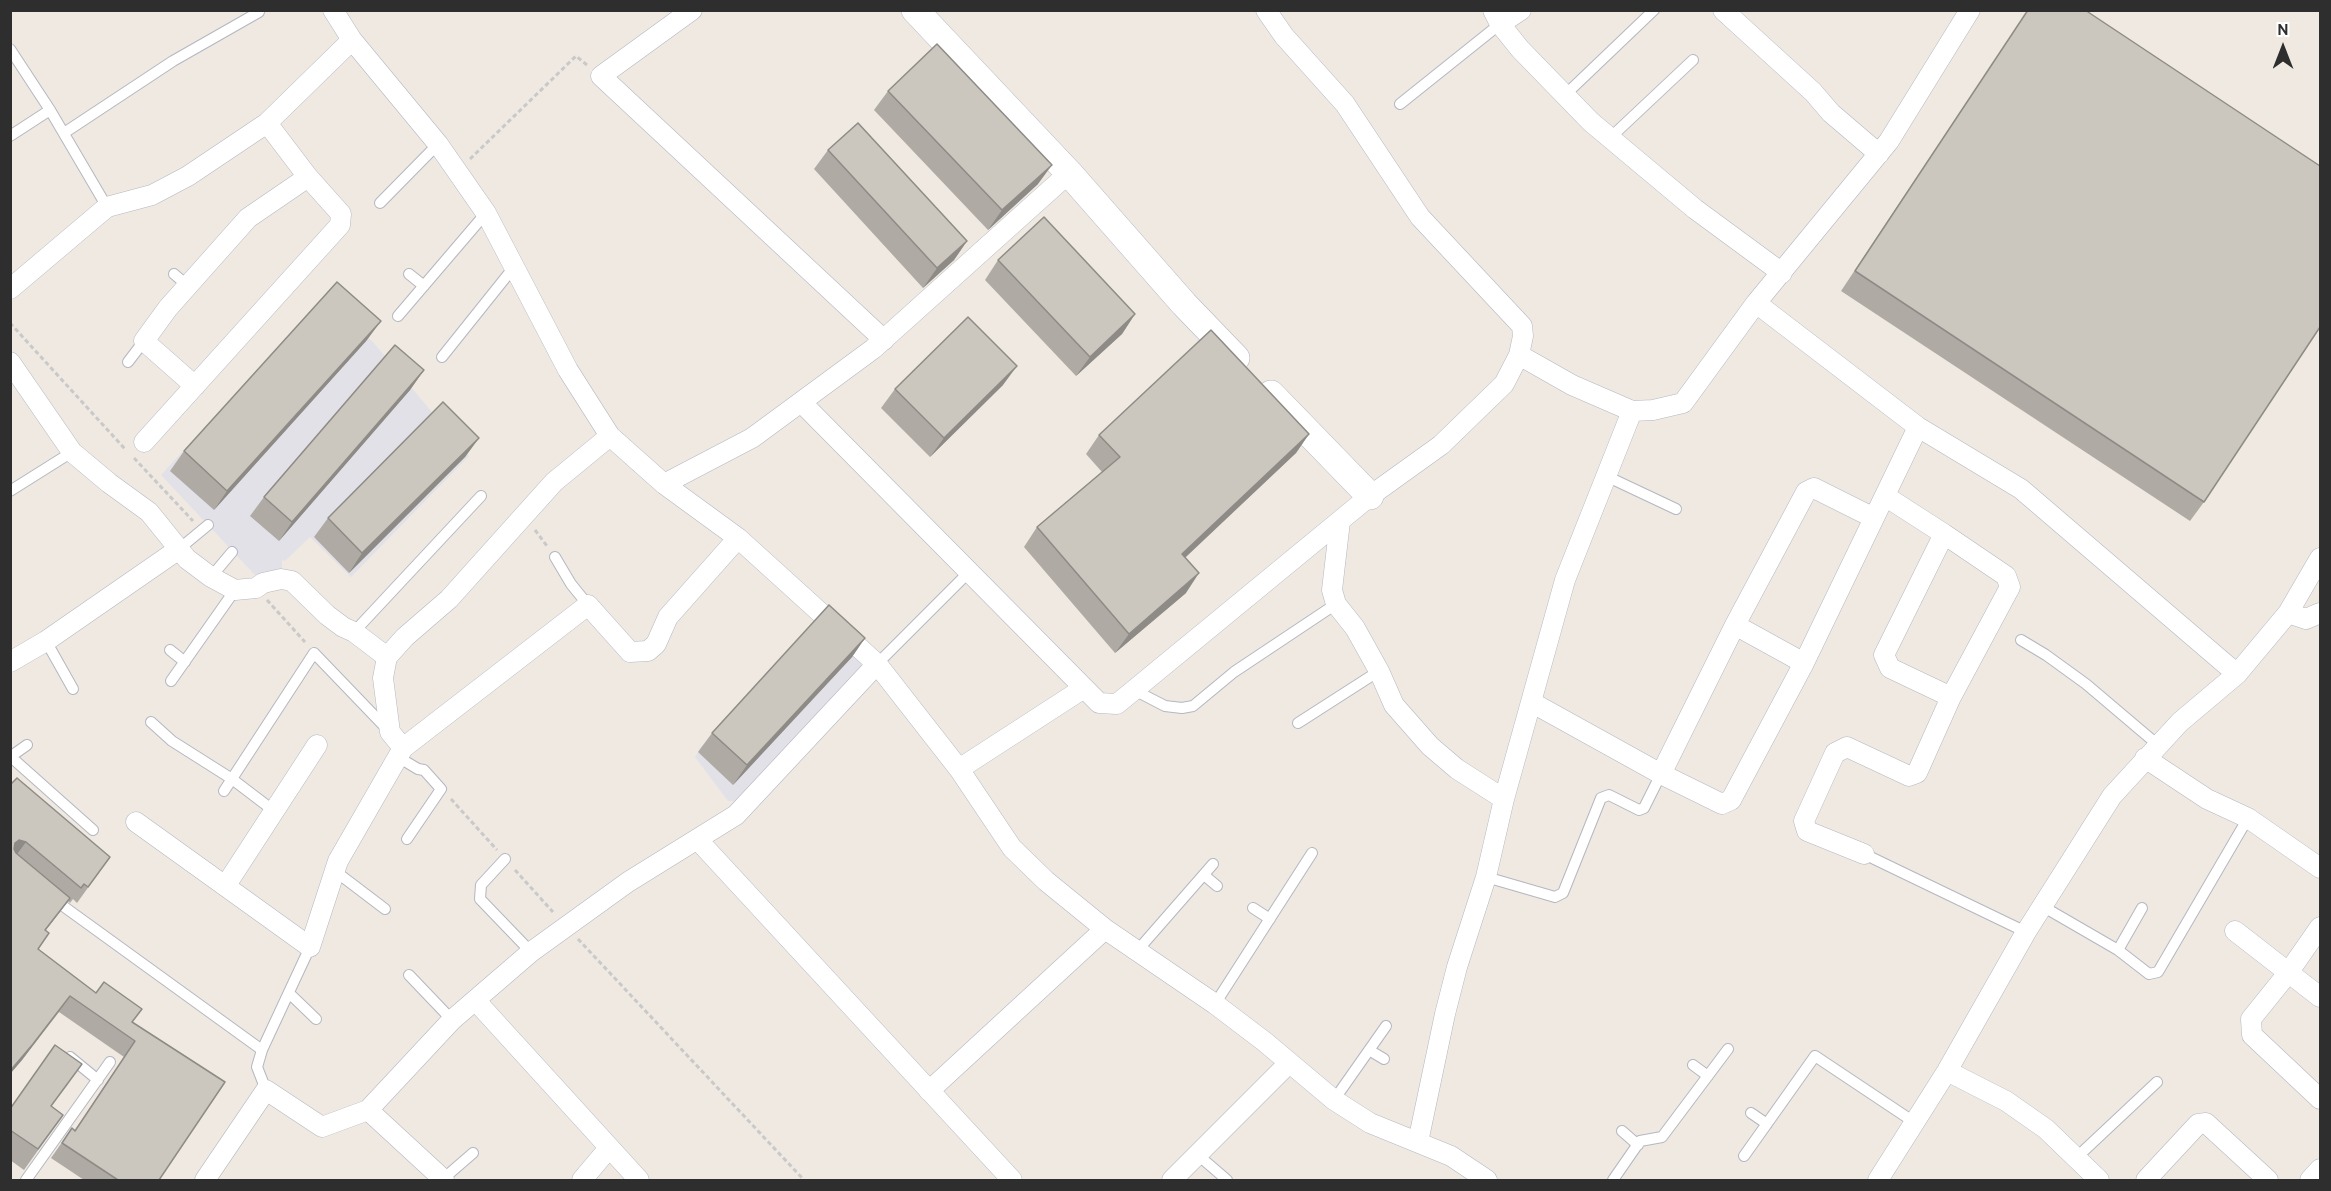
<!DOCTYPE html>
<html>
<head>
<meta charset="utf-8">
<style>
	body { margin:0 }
	#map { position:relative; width:2331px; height:1191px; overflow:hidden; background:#efe9e1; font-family:Cabin,sans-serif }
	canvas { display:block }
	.frame { position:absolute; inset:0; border:12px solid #2e2e2e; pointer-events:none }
	.north { position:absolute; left:2253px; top:18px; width:60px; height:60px; -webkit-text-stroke:4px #fff; paint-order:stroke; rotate:0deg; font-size:16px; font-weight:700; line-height:24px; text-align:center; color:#2e2e2e }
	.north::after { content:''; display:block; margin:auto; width:21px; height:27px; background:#2e2e2e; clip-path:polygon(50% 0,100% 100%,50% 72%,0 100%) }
</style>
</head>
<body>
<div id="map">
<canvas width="2331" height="1191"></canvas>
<div class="frame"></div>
<div class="north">N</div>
</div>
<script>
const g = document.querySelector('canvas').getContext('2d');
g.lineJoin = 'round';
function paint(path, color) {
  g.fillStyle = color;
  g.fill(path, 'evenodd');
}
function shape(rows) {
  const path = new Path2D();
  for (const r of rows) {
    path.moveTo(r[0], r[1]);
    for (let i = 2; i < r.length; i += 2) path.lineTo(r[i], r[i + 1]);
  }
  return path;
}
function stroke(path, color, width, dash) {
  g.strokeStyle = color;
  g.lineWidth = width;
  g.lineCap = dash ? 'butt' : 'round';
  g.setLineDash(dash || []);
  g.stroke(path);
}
const industrial = shape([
	[323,298,373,342,469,456,351,577,310,537,285,561,282,560,282,570,255,575,161,475],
	[818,620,861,659,861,669,736,801,728,801,695,757,701,747]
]);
const path = shape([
	[470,159,576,56,587,65],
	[10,323,125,449],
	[134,458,193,521],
	[535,530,547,546],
	[267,600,305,642],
	[451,799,497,850],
	[515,870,553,912],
	[578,939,804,1180]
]);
const lane = shape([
	[10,49,50,110,107,207],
	[1565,95,1654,10],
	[1400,104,1500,24],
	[64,133,173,61,259,12],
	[10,136,50,110],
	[1610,138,1693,60],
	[380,203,438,144],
	[174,274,188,286],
	[409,274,424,286],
	[398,316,486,213],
	[442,357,514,267],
	[128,362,144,341],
	[1606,476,1676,509],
	[10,491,72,452],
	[179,549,208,525],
	[555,557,571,584,588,605],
	[211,577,232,552],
	[354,632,481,496],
	[2021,640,2046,655,2086,684,2158,745],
	[46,641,73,689],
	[170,650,185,662],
	[877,664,970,571],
	[171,681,235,590],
	[1134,690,1165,706,1182,708,1193,706,1234,672,1336,604],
	[151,722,172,741,232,779,274,811],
	[1298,723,1379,671],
	[10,757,27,745],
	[11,757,93,830],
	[398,757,418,769,424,770,441,789,407,839],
	[224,791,314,653,388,730],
	[1864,854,2026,932],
	[505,859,481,885,480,899,531,952],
	[335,871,385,909],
	[1204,875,1217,886],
	[1486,877,1555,897,1563,893,1601,798,1609,795,1639,810,1644,808,1661,774],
	[52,898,262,1050],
	[2042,906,2118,950,2149,974,2158,972,2248,818],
	[1253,908,1270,919],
	[2118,950,2142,908],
	[1137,951,1213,864],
	[409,975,452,1020],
	[290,994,316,1019],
	[1215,1004,1312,853],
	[1369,1050,1384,1059],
	[70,1057,98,1080],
	[1693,1065,1708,1076],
	[266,1090,257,1067,262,1050,310,947],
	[1334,1100,1386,1026],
	[1751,1113,1767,1124],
	[1622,1131,1638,1145],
	[1198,1155,1227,1180],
	[1744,1156,1815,1056,1914,1122],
	[2076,1158,2157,1082],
	[443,1179,473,1153],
	[26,1180,110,1062],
	[1613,1180,1640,1141,1662,1137,1728,1049]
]);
const street = shape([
	[333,10,352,40,438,144,486,213,568,370,610,436,664,484,738,538,877,664,959,769,1012,848,1046,881,1105,929,1215,1004,1265,1042,1334,1100,1370,1123,1451,1156,1487,1180],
	[692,10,601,76,884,340],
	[1493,10,1500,24,1520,49,1591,122,1695,209,1782,273],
	[1723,10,1813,92,1831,113,1879,154],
	[1500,24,1521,10],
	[10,289,107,207,152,195,188,176,267,123,352,40],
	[1756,303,1918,427,2021,489,2237,674],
	[1519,355,1572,385,1632,411,1653,410,1683,403,1756,303,1889,141,1970,10],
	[10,362,72,452,109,483,149,512,187,559,211,577,235,590,256,588,263,583,281,579,292,581,327,615,343,627,354,632,387,657],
	[195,386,144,341,168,308,248,218,308,177],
	[801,402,1099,703,1117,704,1370,496,1441,445,1504,384,1519,355,1523,336,1522,326,1420,217,1345,104,1284,36,1266,10],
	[144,442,340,225,341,214,308,177,267,123],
	[664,484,752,438,873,349,1069,173],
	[1885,496,1944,534,2006,576,2010,587,1951,697,1890,668,1884,655,1944,534],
	[1340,521,1332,590,1336,604,1355,628,1379,671,1394,705,1430,746,1457,769,1504,799],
	[2288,613,2306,619,2320,613],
	[1735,625,1804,663],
	[10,662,46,641,179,549],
	[1531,702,1661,774,1722,804,1731,800,1804,663,1918,427],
	[403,748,390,732,383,678,387,657,405,637,449,599,554,482,610,436],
	[2145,758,2207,799,2248,818,2320,868],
	[959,769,1084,688],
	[1661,774,1735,625,1806,492,1814,488,1874,518],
	[136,822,310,947,338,861,403,748,588,605,630,652,648,651,656,644,668,617,738,538],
	[697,839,1012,1180],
	[1864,854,1807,831,1804,821,1835,753,1847,747,1909,776,1917,773,1951,697],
	[226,885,317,745],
	[2320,927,2288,973,2251,1019,2252,1035,2320,1099],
	[2235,931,2320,997],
	[476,1001,639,1180],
	[1947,1071,2006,1101,2046,1129,2099,1180],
	[929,1091,1105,929],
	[368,1110,444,1180],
	[1418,1142,1445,1014,1457,967,1486,877,1504,799,1565,580,1632,411],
	[205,1180,266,1090,322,1127,368,1110,452,1020,531,952,628,882,736,815,877,664],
	[582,1180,609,1148],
	[1172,1180,1289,1063],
	[1878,1180,1947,1071,2026,932,2112,796,2180,722,2237,674,2288,613,2320,558],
	[2146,1180,2198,1124,2206,1123,2268,1180],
	[2310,1180,2320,1169]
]);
const secondary = shape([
	[915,10,1069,173,1184,304,1236,358],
	[1271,394,1370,496]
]);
const wall = shape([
	[2028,10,2085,10,2204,502,2190,521,1841,291],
	[888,91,1038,184,988,230,874,110],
	[828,150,967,241,954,260,923,288,814,169],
	[998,260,1135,314,1122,334,1076,376,985,280],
	[367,340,214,510,170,471,184,451],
	[424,370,410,390,279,541,250,516,264,497],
	[1003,385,930,457,881,408,895,389],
	[1309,434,1296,453,1185,557,1186,593,1115,653,1024,547,1037,527,1102,472,1086,454,1099,435],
	[479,438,465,457,349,573,314,537,328,518],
	[865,638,852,657,733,785,698,752,712,733],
	[10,785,110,857,77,903,73,899,70,903,68,901,45,931,38,949,133,1022,159,1180,84,1180,51,1158,72,1128,75,1130,124,1057,59,1012,22,1060,10,1074],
	[68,1084,51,1106,63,1115,24,1170,10,1160,10,1109]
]);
const shadedWall = shape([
	[1052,165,1038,184,988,230,1002,210],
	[967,241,954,260,923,288,937,268],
	[1135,314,1122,334,1076,376,1090,357],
	[381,321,367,340,214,510,227,491],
	[1017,366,1003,385,930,457,944,438],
	[424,370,410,390,279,541,292,522],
	[1309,434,1296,453,1169,573,1182,554],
	[479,438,465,457,349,573,362,553],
	[1199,573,1186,593,1115,653,1129,634],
	[865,638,852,657,733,785,747,765],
	[19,840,26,842,15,857,10,856,15,843],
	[70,898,59,913,34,945,45,930],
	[70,996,22,1060,10,1074,10,1071]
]);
const building = shape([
	[2028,10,2085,10,2320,166,2320,327,2204,502,1855,271,2028,10],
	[937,44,1052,165,1002,210,888,91,937,44],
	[858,123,967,241,937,268,828,150,858,123],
	[1044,217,1135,314,1090,357,998,260,1044,217],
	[337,282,381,321,227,491,184,451,337,282],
	[968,317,1017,366,944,438,895,389,968,317],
	[1211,330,1309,434,1182,554,1199,573,1129,634,1037,527,1120,457,1099,435,1211,330],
	[395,345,424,370,292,522,264,497,395,345],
	[443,402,479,438,362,553,328,518,443,402],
	[829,605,865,638,747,765,712,733,829,605],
	[17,778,110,857,88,887,84,884,81,888,26,842,19,840,15,843,14,849,16,853,70,898,45,930,49,933,38,949,96,993,104,982,142,1009,132,1022,225,1082,159,1180,118,1180,62,1143,72,1128,75,1131,135,1041,70,996,33,1044,10,1071,10,785,17,778],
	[55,1045,82,1064,51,1106,63,1115,38,1149,10,1130,10,1109,55,1045]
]);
paint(industrial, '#e3e1e8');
stroke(lane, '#b4b7c1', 12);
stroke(street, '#b4b7c1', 21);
stroke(secondary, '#b4b7c1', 28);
stroke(path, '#c9c9c9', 3, [4.5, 3]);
stroke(lane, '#fff', 10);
stroke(street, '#fff', 20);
stroke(secondary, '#fff', 27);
paint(wall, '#afaba4');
paint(shadedWall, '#8e8b86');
paint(building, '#cbc7bf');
stroke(building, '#8e8b86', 1.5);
</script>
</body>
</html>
